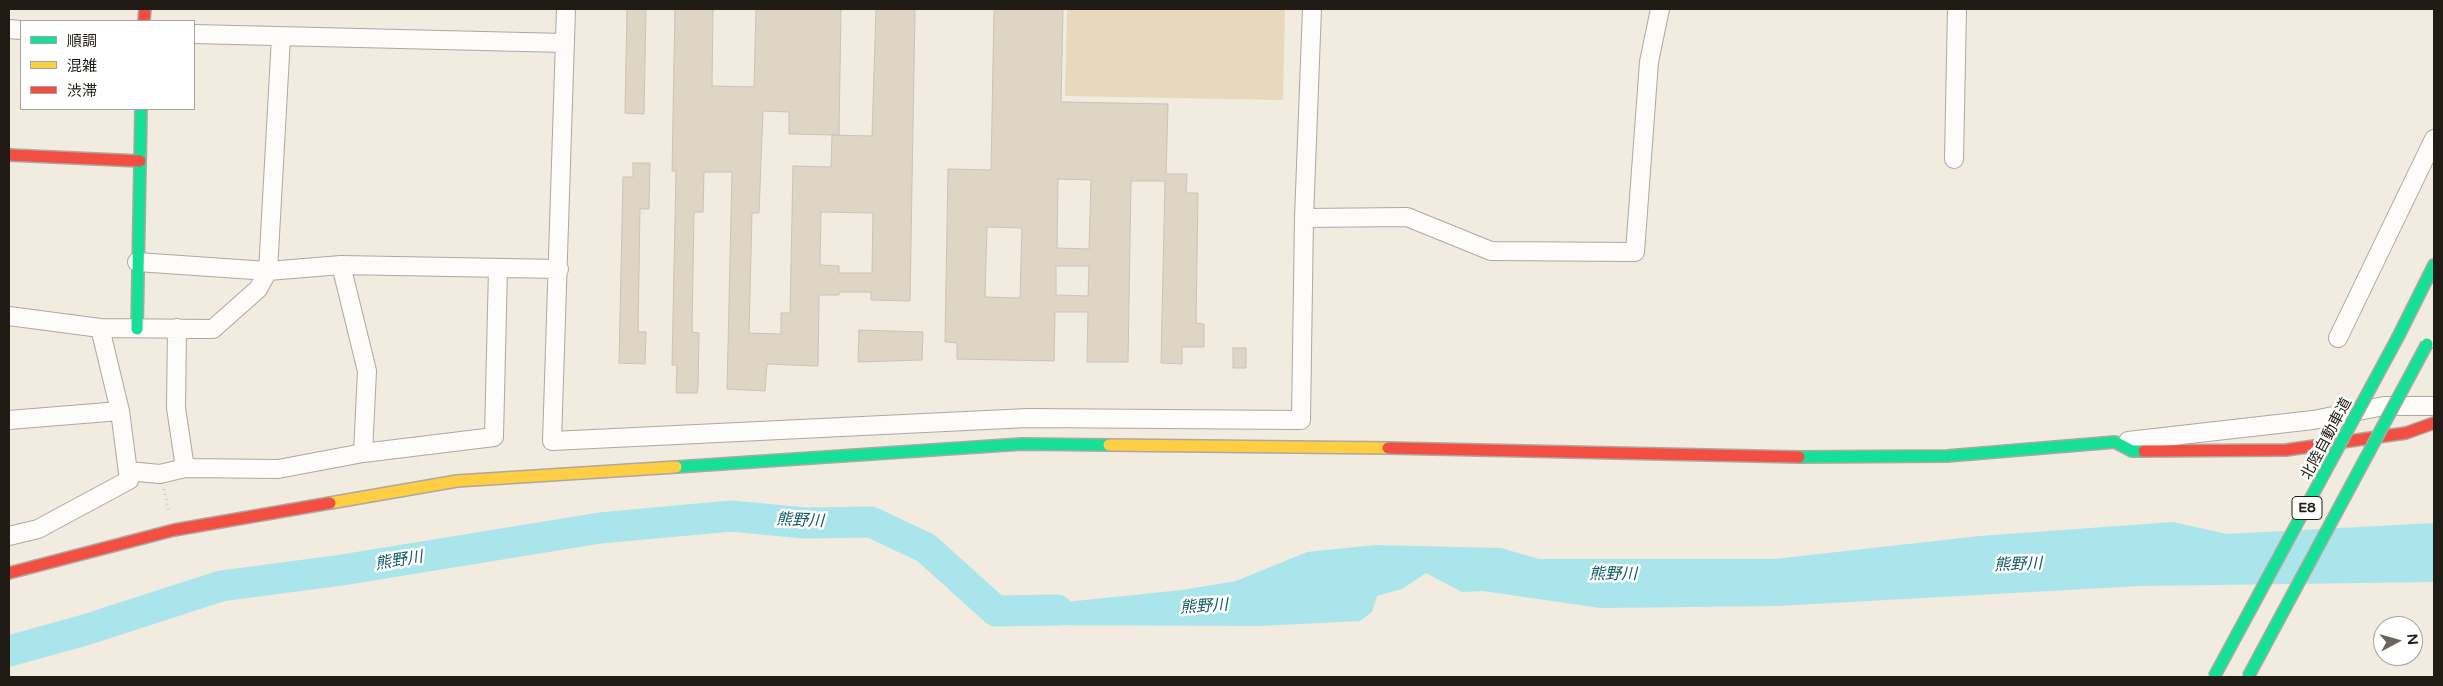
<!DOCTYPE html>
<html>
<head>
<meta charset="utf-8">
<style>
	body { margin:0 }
	#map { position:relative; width:2443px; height:686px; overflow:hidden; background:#f1ebe0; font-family:"Varela Round","Noto Sans JP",sans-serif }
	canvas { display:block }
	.frame { position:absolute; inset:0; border:10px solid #201c15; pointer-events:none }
	.legend { position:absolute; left:20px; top:20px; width:175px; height:90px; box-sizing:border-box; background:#fff; border:1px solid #a6a4a1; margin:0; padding:6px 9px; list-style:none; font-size:15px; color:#201c15 }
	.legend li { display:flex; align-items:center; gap:10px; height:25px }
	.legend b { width:25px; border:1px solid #a6a4a1 }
	.north { position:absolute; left:2373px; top:616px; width:50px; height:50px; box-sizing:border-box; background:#fff; border:1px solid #a6a4a1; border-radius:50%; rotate:84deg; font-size:14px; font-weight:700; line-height:20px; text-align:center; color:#201c15 }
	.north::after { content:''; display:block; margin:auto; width:18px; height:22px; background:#69645c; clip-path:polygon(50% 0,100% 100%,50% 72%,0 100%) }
</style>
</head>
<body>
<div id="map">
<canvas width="2443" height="686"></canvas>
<div class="frame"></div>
<ul class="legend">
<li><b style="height:6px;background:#16e098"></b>順調</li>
<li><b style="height:6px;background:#ffcf43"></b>混雑</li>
<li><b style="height:6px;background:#f24e42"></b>渋滞</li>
</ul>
<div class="north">N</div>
</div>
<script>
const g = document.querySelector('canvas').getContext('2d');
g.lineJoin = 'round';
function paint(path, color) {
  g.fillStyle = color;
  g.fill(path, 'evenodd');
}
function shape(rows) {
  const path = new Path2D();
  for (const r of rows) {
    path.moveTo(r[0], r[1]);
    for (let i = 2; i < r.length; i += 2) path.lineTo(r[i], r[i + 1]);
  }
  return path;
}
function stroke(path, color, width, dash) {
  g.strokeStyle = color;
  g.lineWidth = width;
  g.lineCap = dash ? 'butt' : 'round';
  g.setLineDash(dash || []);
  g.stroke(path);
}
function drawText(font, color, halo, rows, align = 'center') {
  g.font = font + ' "Varela Round","Noto Sans JP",sans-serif';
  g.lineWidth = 5;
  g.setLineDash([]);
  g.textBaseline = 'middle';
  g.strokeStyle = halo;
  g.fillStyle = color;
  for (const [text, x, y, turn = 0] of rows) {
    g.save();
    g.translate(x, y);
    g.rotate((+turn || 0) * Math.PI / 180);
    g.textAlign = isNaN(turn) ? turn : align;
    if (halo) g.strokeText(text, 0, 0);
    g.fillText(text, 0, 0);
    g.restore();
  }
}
const green = shape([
	[1067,9,1285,9,1283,100,1065,96]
]);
const water = shape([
	[2173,522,2227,534,2434,523,2434,582,2140,586,1778,606,1600,608,1483,591,1462,592,1426,573,1402,589,1377,596,1372,612,1360,621,1260,626,1007,625,1017,607,1182,590,1236,581,1307,552,1375,545,1501,548,1539,559,1774,559,1980,536]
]);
const river = shape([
	[9,651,85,630,221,586,342,570,600,528,731,516,805,523,871,522,926,548,996,611,1057,610]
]);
const building = shape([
	[627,9,646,9,644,114,625,113,627,9],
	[675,9,713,9,712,86,754,87,756,9,841,9,839,135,789,134,789,112,763,111,759,213,752,213,749,333,781,334,781,313,790,313,793,166,831,167,832,135,872,136,876,9,915,9,910,301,871,300,871,292,839,292,839,295,819,295,818,366,767,364,765,391,727,389,732,172,704,172,703,212,694,212,692,332,699,333,698,389,697,393,676,393,677,365,672,365,676,171,672,171,675,9],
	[821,212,873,213,872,273,839,273,839,266,820,265,821,212],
	[994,9,1063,9,1061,102,1168,104,1166,174,1187,174,1186,193,1198,193,1196,323,1204,324,1204,347,1182,347,1182,364,1161,363,1165,181,1131,181,1128,362,1087,362,1088,312,1055,312,1054,361,957,359,957,343,945,342,948,169,991,170,994,9],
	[1058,179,1091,180,1089,249,1057,248,1058,179],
	[987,227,1022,228,1020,298,985,297,987,227],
	[1056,266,1089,266,1088,296,1056,295,1056,266],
	[633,163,650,163,649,209,640,209,638,332,646,332,645,364,619,363,623,177,633,177,633,163],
	[859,330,923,332,922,360,858,362,859,330],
	[1233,348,1246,348,1246,368,1233,368,1233,348]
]);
const path = shape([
	[164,489,169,512]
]);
const street = shape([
	[566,9,552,441,1028,418,1301,420,1304,218,1312,9],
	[9,29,21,30],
	[194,34,565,43],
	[1954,159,1957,9],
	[1304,218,1407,217,1491,251,1635,252,1649,62,1660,9],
	[137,262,268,271,341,265,559,269],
	[341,265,367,371,363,453],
	[9,316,100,328,213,329,258,289,268,271,281,37],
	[177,328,176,408,185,468,278,469,363,453,494,437,498,268],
	[2338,338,2434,139],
	[9,420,120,411],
	[2128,441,2313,420,2384,406,2434,406],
	[128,471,160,474,185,468],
	[9,536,38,529,129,480,120,411,100,328]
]);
const fast = shape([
	[137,329,141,109],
	[2398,337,2434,265],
	[1799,457,1947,456,2115,442,2132,451,2144,451],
	[676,467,1022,444,1109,445]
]);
const slow = shape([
	[1109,445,1388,448],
	[330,503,457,481,676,467]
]);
const jam = shape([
	[144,21,145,9],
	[9,155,140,161],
	[1388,448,1799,457],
	[2144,451,2286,450,2406,433,2434,423],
	[9,573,174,530,330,503]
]);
const fastBridge = shape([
	[2214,677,2398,337],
	[2248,677,2427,344]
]);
const shields = [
	[2307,508,30]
];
const shieldNames = [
	["E8",2307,508]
];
const streetNames = [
	["北陸自動車道",2327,439,-62]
];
const waterNames = [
	["熊野川",800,521,2],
	["熊野川",399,561,-9],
	["熊野川",2018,565,-2],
	["熊野川",1613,575],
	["熊野川",1204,607,-4]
];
paint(green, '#e9d9bc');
paint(water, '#aae5eb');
stroke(river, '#aae5eb', 31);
paint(building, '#ded5c4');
stroke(building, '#c8c3ba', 1);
stroke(street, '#aca8a0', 20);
stroke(fast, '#aca8a0', 14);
stroke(slow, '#aca8a0', 14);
stroke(jam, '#aca8a0', 14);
stroke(path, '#cecbc7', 3, [1, 4]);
stroke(street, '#fdfcfa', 18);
stroke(fast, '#16e098', 11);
stroke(slow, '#ffcf43', 11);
stroke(jam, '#f24e42', 11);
stroke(fastBridge, '#aca8a0', 14, []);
stroke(fastBridge, '#16e098', 11);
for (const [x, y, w] of shields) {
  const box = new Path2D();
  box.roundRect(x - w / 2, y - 11.5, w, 23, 4);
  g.fillStyle = '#fff';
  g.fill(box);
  stroke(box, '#201c15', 1);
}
drawText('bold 14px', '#201c15', null, shieldNames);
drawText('15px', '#201c15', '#fff', streetNames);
drawText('italic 16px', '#0e5a64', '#fff', waterNames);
</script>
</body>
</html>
